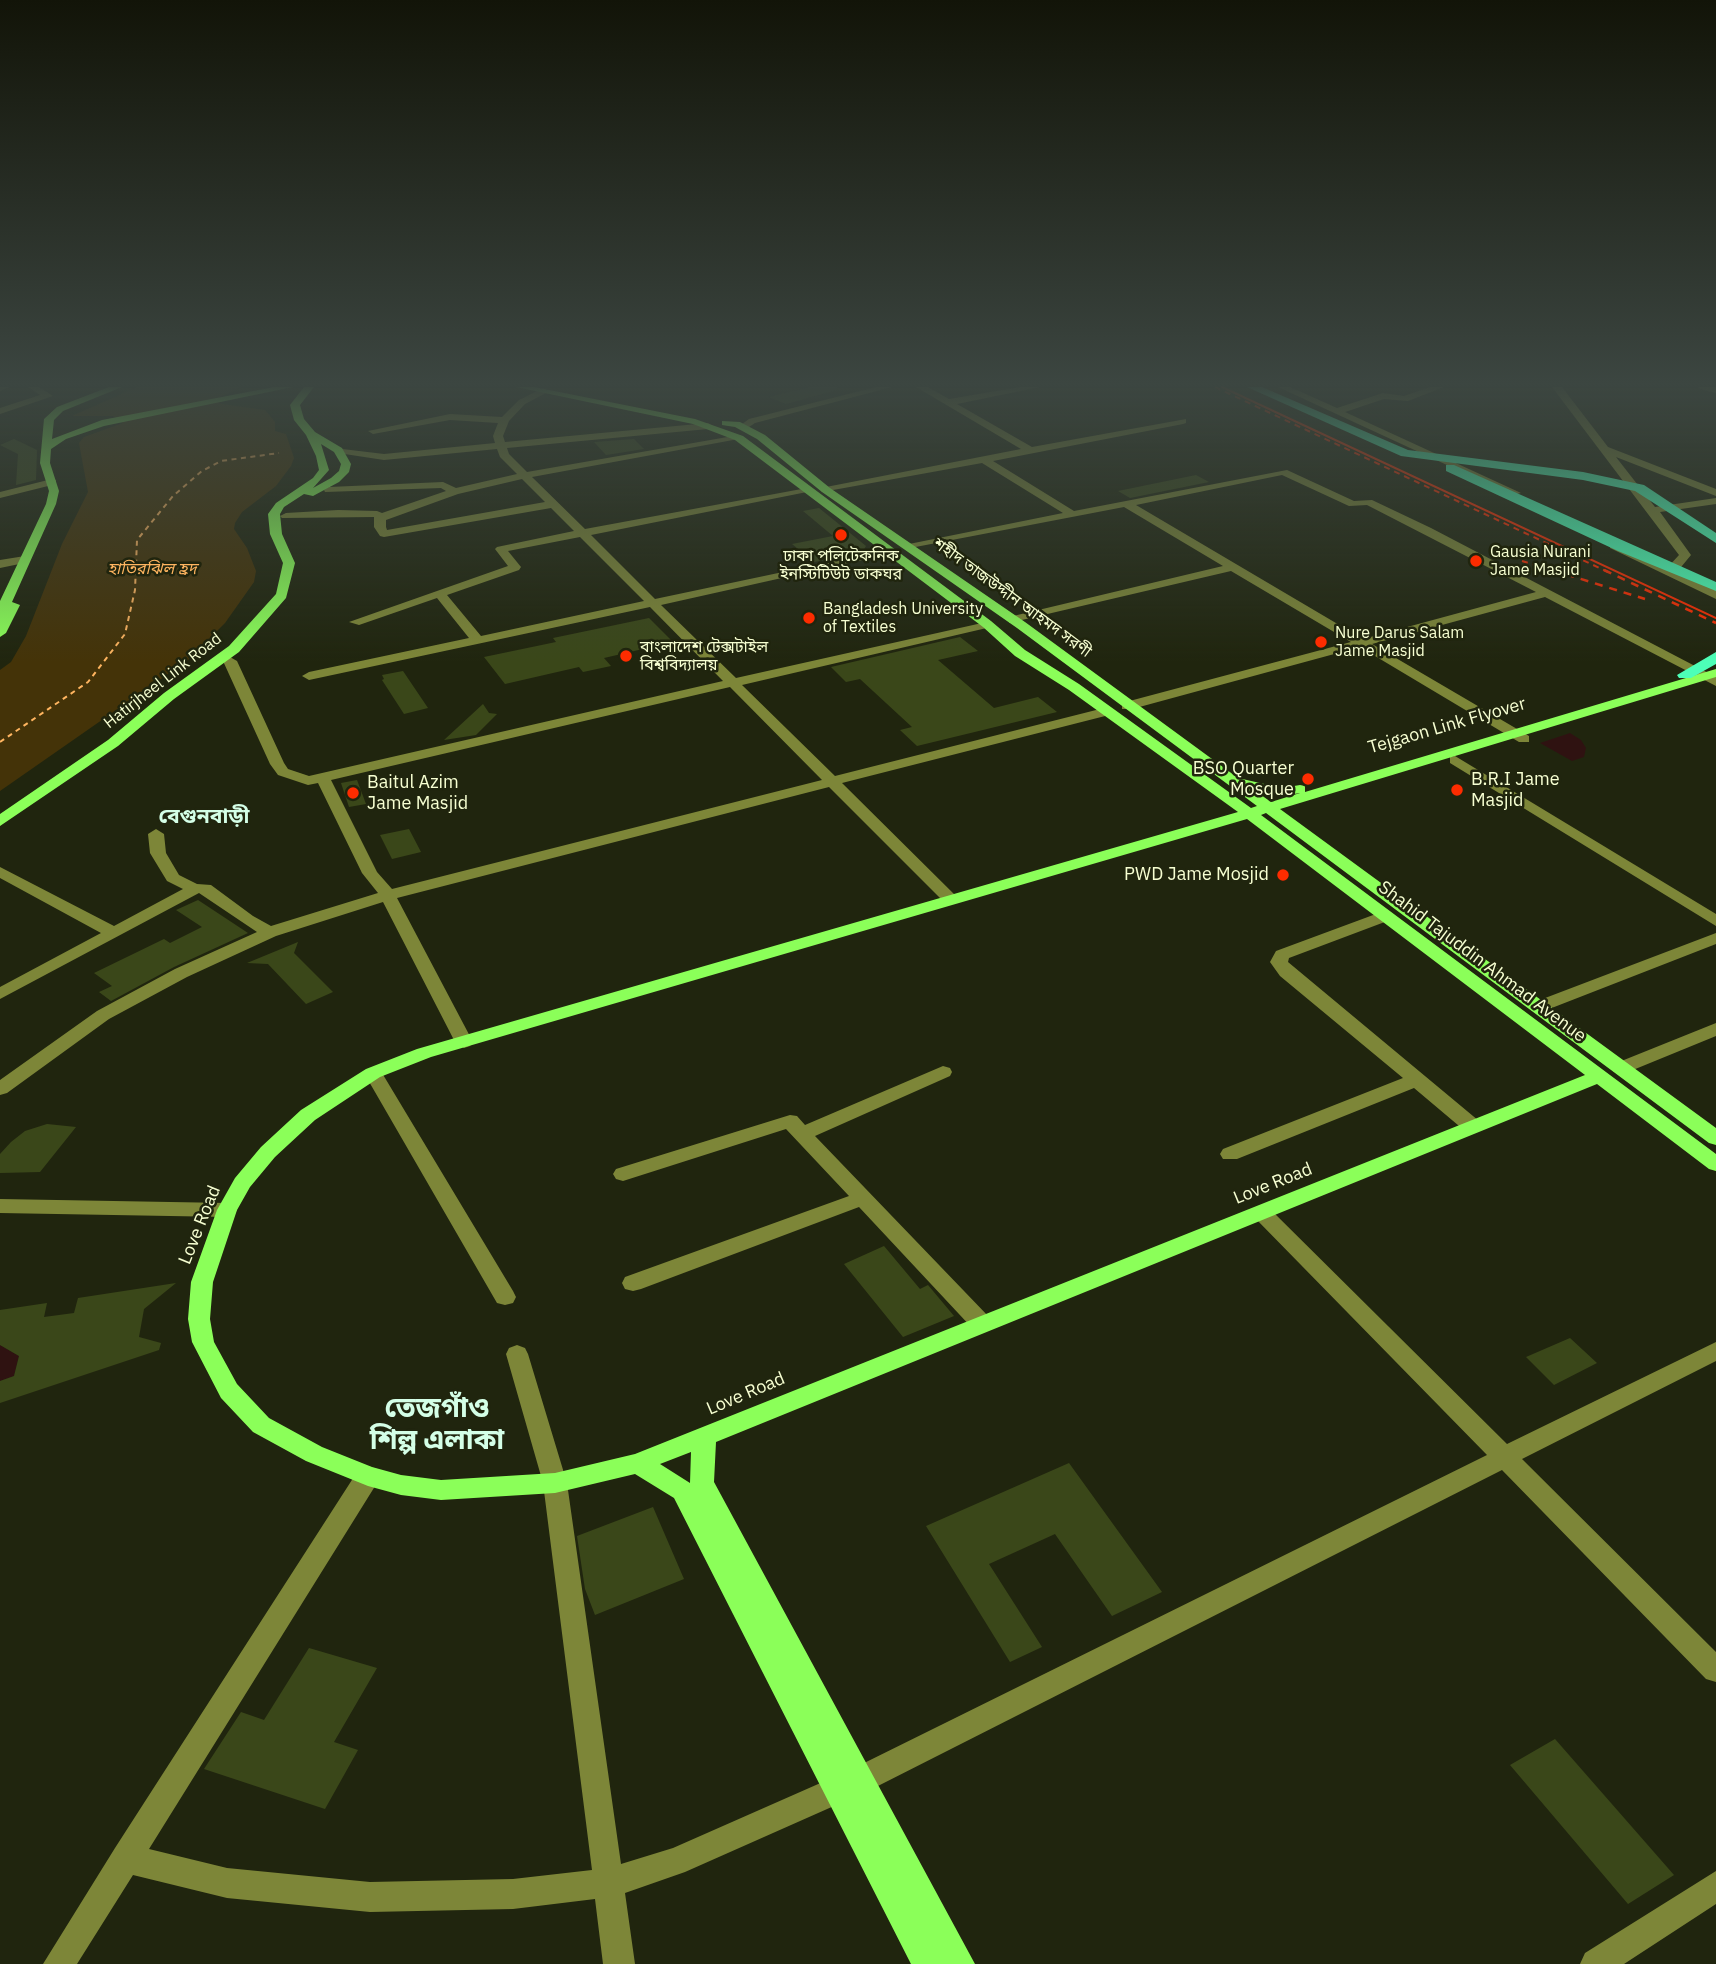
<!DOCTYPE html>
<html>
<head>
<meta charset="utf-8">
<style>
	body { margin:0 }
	canvas { display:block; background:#20250e }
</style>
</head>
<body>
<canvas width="1716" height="1964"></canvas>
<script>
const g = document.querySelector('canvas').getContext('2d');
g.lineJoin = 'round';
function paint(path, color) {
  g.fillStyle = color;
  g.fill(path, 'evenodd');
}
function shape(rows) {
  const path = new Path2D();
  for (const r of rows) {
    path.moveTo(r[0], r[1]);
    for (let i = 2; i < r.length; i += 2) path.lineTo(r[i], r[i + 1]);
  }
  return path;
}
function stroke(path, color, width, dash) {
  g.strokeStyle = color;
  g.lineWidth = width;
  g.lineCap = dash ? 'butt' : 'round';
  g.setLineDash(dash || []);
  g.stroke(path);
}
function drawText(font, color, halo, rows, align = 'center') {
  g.font = font + ' "IBM Plex Sans","Noto Sans Bengali",sans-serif';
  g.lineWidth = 5;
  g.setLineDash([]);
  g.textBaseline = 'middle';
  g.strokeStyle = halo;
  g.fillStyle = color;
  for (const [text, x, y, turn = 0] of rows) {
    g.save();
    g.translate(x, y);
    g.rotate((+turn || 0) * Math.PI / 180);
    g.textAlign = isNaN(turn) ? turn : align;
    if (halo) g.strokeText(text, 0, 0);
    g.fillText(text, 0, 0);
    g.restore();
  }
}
const green = shape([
	[1570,733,1581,740,1586,748,1584,757,1572,761,1540,743],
	[0,1345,19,1356,14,1376,0,1381]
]);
const water = shape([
	[137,387,241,387,215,400,222,404,265,410,275,422,275,431,286,434,294,458,291,466,276,486,242,512,235,523,234,529,247,548,256,571,254,582,225,623,188,660,0,791,0,670,11,662,26,636,62,544,88,492,79,443,84,437,123,423,113,416,72,416]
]);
const ferry = shape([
	[0,742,88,682,125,634,135,590,137,540,173,496,202,471,221,461,279,453]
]);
const building = shape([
	[810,387,837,387,837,390,786,404,769,397],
	[14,439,37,450,36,480,16,485,18,454,0,445],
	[634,439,644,449,606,455,594,442],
	[1196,475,1209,482,1130,498,1118,491],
	[819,508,866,546,862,553,814,562,792,544,833,536,803,511],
	[649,618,673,642,604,658,611,666,583,672,579,667,505,684,484,657,556,642,553,638],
	[960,637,978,651,938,660,994,708,1038,697,1057,712,917,746,900,730,912,727,860,679,846,682,831,667],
	[403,671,428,708,404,714,382,680,384,679,382,675],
	[483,704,489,713,497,714,476,735,444,740],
	[357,780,366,804,349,807,341,783],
	[409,829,421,852,392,859,380,835],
	[198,900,248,933,174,967,111,1001,99,992,112,986,94,973,164,939,170,943,202,927,176,910],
	[298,942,294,953,333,992,306,1004,268,964,247,963],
	[47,1124,76,1127,40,1172,0,1173,0,1154,11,1142,25,1131],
	[884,1246,920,1289,928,1285,954,1316,903,1337,844,1264],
	[176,1283,144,1309,139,1337,161,1343,159,1350,0,1403,0,1381,14,1376,19,1356,0,1345,0,1310,47,1303,44,1317,74,1313,78,1298],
	[1570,1338,1597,1363,1554,1385,1526,1357],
	[1069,1463,1162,1592,1112,1616,1055,1534,989,1564,1042,1647,1010,1662,926,1526],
	[653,1507,684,1579,595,1615,585,1589,577,1536],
	[309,1648,377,1668,334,1742,358,1750,325,1809,204,1769,241,1712,264,1720],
	[1555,1739,1674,1875,1628,1904,1510,1765]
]);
const minor = shape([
	[0,387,10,387,0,391,0,387],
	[28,387,39,387,53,396,0,414,0,408,40,395,28,387],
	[876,387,892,387,755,423,746,429,738,427,749,419,876,387],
	[916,387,928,387,949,399,1020,387,1040,387,957,404,1032,447,1186,419,1186,423,1183,424,993,461,1074,511,1287,470,1354,501,1372,500,1431,528,1716,677,1716,686,1545,597,1372,644,1529,736,1529,742,1519,742,1360,647,1132,709,1122,709,1122,703,1351,642,1231,571,1009,623,1009,617,1223,566,1124,507,905,549,905,545,909,544,1063,513,982,463,822,492,821,490,826,487,1021,449,916,387],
	[1282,475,1349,506,1367,505,1536,592,1363,639,1136,505,1282,475],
	[1278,387,1290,387,1337,408,1383,393,1404,396,1430,387,1444,387,1408,401,1384,399,1345,412,1521,493,1512,495,1278,387],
	[1552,387,1562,387,1608,447,1716,489,1716,496,1616,457,1655,507,1716,498,1716,504,1660,512,1691,555,1677,572,1716,590,1716,599,1610,548,1610,544,1618,544,1668,567,1679,555,1552,387],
	[1698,387,1716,387,1716,393,1700,389,1698,387],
	[543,388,546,389,546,393,525,404,509,421,503,436,505,442,708,423,713,426,708,429,507,448,509,454,527,472,739,435,744,438,532,477,585,529,807,488,812,491,591,535,655,599,892,549,898,552,661,605,736,678,991,621,991,627,742,685,835,776,1108,707,1115,711,1113,714,842,783,957,897,959,900,957,903,945,903,829,787,397,898,473,1042,470,1046,464,1048,455,1042,383,902,276,936,187,977,109,1019,7,1093,0,1095,0,1080,97,1011,175,969,257,932,199,893,0,999,0,987,101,933,0,878,0,867,114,926,183,889,167,881,150,853,148,834,156,829,164,834,166,853,179,875,197,884,211,885,253,916,271,926,378,893,362,873,318,783,308,785,278,775,270,764,223,661,225,658,230,657,237,661,284,763,288,769,309,776,723,681,650,607,309,680,302,676,309,672,469,638,437,598,359,625,349,622,508,566,495,549,497,547,574,531,551,508,384,537,380,536,374,527,374,517,282,518,280,516,286,513,338,510,377,511,382,513,446,491,441,488,325,492,324,490,329,487,443,482,456,488,517,474,500,457,497,449,384,460,338,453,334,452,334,448,384,454,495,443,493,436,498,423,450,420,373,434,368,431,450,414,502,417,519,400,543,388],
	[522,479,545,502,387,530,386,527,386,520,458,494,522,479],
	[580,537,644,601,481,636,447,595,519,570,521,567,508,551,580,537],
	[730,687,822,780,392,889,377,872,331,780,730,687],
	[52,479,56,480,56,484,0,498,0,492,52,479],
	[25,556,29,558,29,562,0,568,0,560,25,556],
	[1455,756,1716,914,1716,926,1450,763,1450,757,1455,756],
	[1384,911,1392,916,1390,920,1289,958,1288,962,1479,1121,1482,1126,1479,1131,1465,1131,1414,1088,1237,1159,1223,1159,1220,1154,1223,1149,1403,1078,1280,976,1270,962,1276,951,1384,911],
	[1716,933,1716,944,1544,1011,1532,1011,1529,1007,1532,1003,1716,933],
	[1716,1023,1716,1036,1628,1072,1614,1072,1612,1068,1614,1064,1716,1023],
	[943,1066,950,1068,952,1072,950,1076,815,1136,989,1317,992,1323,989,1329,981,1331,973,1329,859,1207,641,1289,633,1291,625,1289,622,1283,625,1277,849,1196,786,1129,623,1181,616,1179,613,1174,616,1169,790,1115,797,1116,805,1125,943,1066],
	[373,1067,382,1073,513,1291,516,1297,513,1303,505,1305,497,1303,364,1073,373,1067],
	[0,1199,227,1203,234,1205,237,1210,234,1215,227,1217,0,1213,0,1199],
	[1262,1206,1269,1208,1507,1444,1716,1342,1716,1361,1522,1459,1716,1652,1716,1682,1706,1679,1502,1470,870,1790,685,1872,625,1893,635,1964,603,1964,595,1899,513,1909,370,1912,227,1898,133,1875,77,1964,43,1964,115,1848,359,1469,368,1466,377,1469,380,1476,377,1483,149,1849,227,1868,370,1882,513,1879,592,1870,543,1483,506,1354,509,1348,517,1345,525,1348,528,1354,567,1483,621,1864,673,1848,850,1770,1487,1455,1255,1218,1252,1213,1255,1208,1262,1206],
	[1716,1871,1716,1904,1624,1964,1580,1964,1585,1953,1716,1871]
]);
const major = shape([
	[109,387,122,387,63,411,54,420,52,439,102,420,274,387,293,387,104,426,66,439,51,449,50,463,59,491,56,504,12,602,20,605,6,633,0,637,0,601,46,504,49,491,40,463,44,419,57,407,109,387],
	[304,387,314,387,300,405,304,419,315,432,342,448,351,464,349,472,339,482,313,496,304,494,284,507,280,514,282,534,295,563,286,598,239,652,174,699,118,746,0,826,0,814,108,740,164,693,229,646,276,594,283,563,270,534,268,514,276,503,313,478,319,470,316,456,306,435,294,420,290,405,304,387],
	[321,444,334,452,341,464,339,471,331,478,313,488,329,470,321,444],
	[516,387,534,387,695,419,743,436,991,621,1025,650,1079,684,1251,808,1257,806,1017,628,822,492,757,439,735,427,722,425,722,421,740,422,765,435,830,488,1025,622,1238,778,1282,788,1300,785,1305,786,1305,792,1716,669,1716,677,1280,809,1716,1128,1716,1145,1709,1143,1266,813,1261,815,1716,1154,1716,1171,1709,1169,1597,1084,716,1442,714,1482,975,1964,911,1964,674,1498,635,1474,555,1493,441,1500,401,1495,368,1486,306,1461,253,1432,221,1398,192,1342,188,1319,191,1282,217,1210,235,1178,261,1147,301,1110,366,1069,417,1049,1238,812,1069,690,1015,656,983,627,735,440,693,424,516,387],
	[1254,790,1282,796,1300,793,1271,802,1254,790],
	[1247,819,1585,1075,635,1454,555,1473,441,1480,401,1475,372,1467,322,1447,269,1418,237,1384,214,1342,210,1319,213,1282,237,1210,250,1187,275,1157,315,1120,380,1077,431,1057,1247,819],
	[691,1452,690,1483,660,1464,691,1452]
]);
const highway = shape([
	[1247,387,1262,387,1408,450,1583,472,1644,485,1716,533,1716,543,1635,491,1583,480,1401,456,1247,387],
	[1446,465,1454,465,1716,582,1716,591,1618,551,1446,471,1446,465],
	[1716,652,1716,664,1691,678,1679,678,1677,675,1716,652]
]);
const tram = shape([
	[1222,387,1716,618]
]);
const railFar1 = shape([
	[1215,387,1608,572],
	[1522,561,1557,572]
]);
const rail = shape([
	[1552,570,1645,599],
	[1604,570,1716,623]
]);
const markers = [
	[841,535,7,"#fd2c00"],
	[1476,561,7,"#fd2c00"],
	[809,618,7,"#fd2c00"],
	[1321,642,7,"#fd2c00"],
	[626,656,7,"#fd2c00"],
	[1308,779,7,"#fd2c00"],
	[1457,790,7,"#fd2c00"],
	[353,793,7,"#fd2c00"],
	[1283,875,7,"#fd2c00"]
];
const farPoinames = [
	["Gausia Nurani",1490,552],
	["Jame Masjid",1490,570],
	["ঢাকা পলিটেকনিক",841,556,"center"],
	["ইনস্টিটিউট ডাকঘর",841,574,"center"],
	["Bangladesh University",823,609],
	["of Textiles",823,627],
	["Nure Darus Salam",1335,633],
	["Jame Masjid",1335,651],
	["বাংলাদেশ টেক্সটাইল",640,647],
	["বিশ্ববিদ্যালয়",640,665]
];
const farWaternames = [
	["হাতিরঝিল হ্রদ",152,569]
];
const farStreetnames = [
	["শহীদ তাজউদ্দীন আহমদ সরণী",1012,598,36],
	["Hatirjheel Link Road",163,681,-38]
];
const streetNames = [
	["Tejgaon Link Flyover",1447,726,-16],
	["Shahid Tajuddin Ahmad Avenue",1482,962,37],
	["Love Road",1273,1184,-22],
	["Love Road",200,1225,-68],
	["Love Road",746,1394,-23]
];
const poiNames = [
	["BSO Quarter",1294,769],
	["Mosque",1294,790],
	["B.R.I Jame",1471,780,"left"],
	["Masjid",1471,801,"left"],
	["Baitul Azim",367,783,"left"],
	["Jame Masjid",367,804,"left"],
	["PWD Jame Mosjid",1269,875]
];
const quarterNames = [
	["বেগুনবাড়ী",204,817]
];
const nearDistrictnames = [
	["তেজগাঁও",437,1409],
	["শিল্প এলাকা",437,1441]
];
paint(green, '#2f1211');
paint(water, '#443308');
stroke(ferry, '#ffb560', 2, [5, 4.5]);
paint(building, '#3a4719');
paint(minor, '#7d8638');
paint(major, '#8bff59');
paint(highway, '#4dffb7');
stroke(tram, '#fd2c00', 2);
stroke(railFar1, '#fd2c00', 2, [6, 5]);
stroke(rail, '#fd2c00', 2.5, [8, 7]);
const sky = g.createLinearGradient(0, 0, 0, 662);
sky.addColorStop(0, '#121408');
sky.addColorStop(0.58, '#3c4641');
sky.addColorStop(1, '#3c464100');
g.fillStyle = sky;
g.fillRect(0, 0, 1716, 662);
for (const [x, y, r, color] of markers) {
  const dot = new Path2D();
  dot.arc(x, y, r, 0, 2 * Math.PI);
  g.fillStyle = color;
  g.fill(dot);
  stroke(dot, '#20250e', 2.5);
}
drawText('16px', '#f7ffd2', '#20250e', farPoinames, 'left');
drawText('italic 16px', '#ffb560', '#20250e', farWaternames);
drawText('16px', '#f7ffd2', '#20250e', farStreetnames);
drawText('18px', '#f7ffd2', '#20250e', streetNames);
drawText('18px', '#f7ffd2', '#20250e', poiNames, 'right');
drawText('bold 21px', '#d4ffe7', '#20250e', quarterNames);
drawText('bold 28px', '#d4ffe7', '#20250e', nearDistrictnames);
</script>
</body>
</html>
